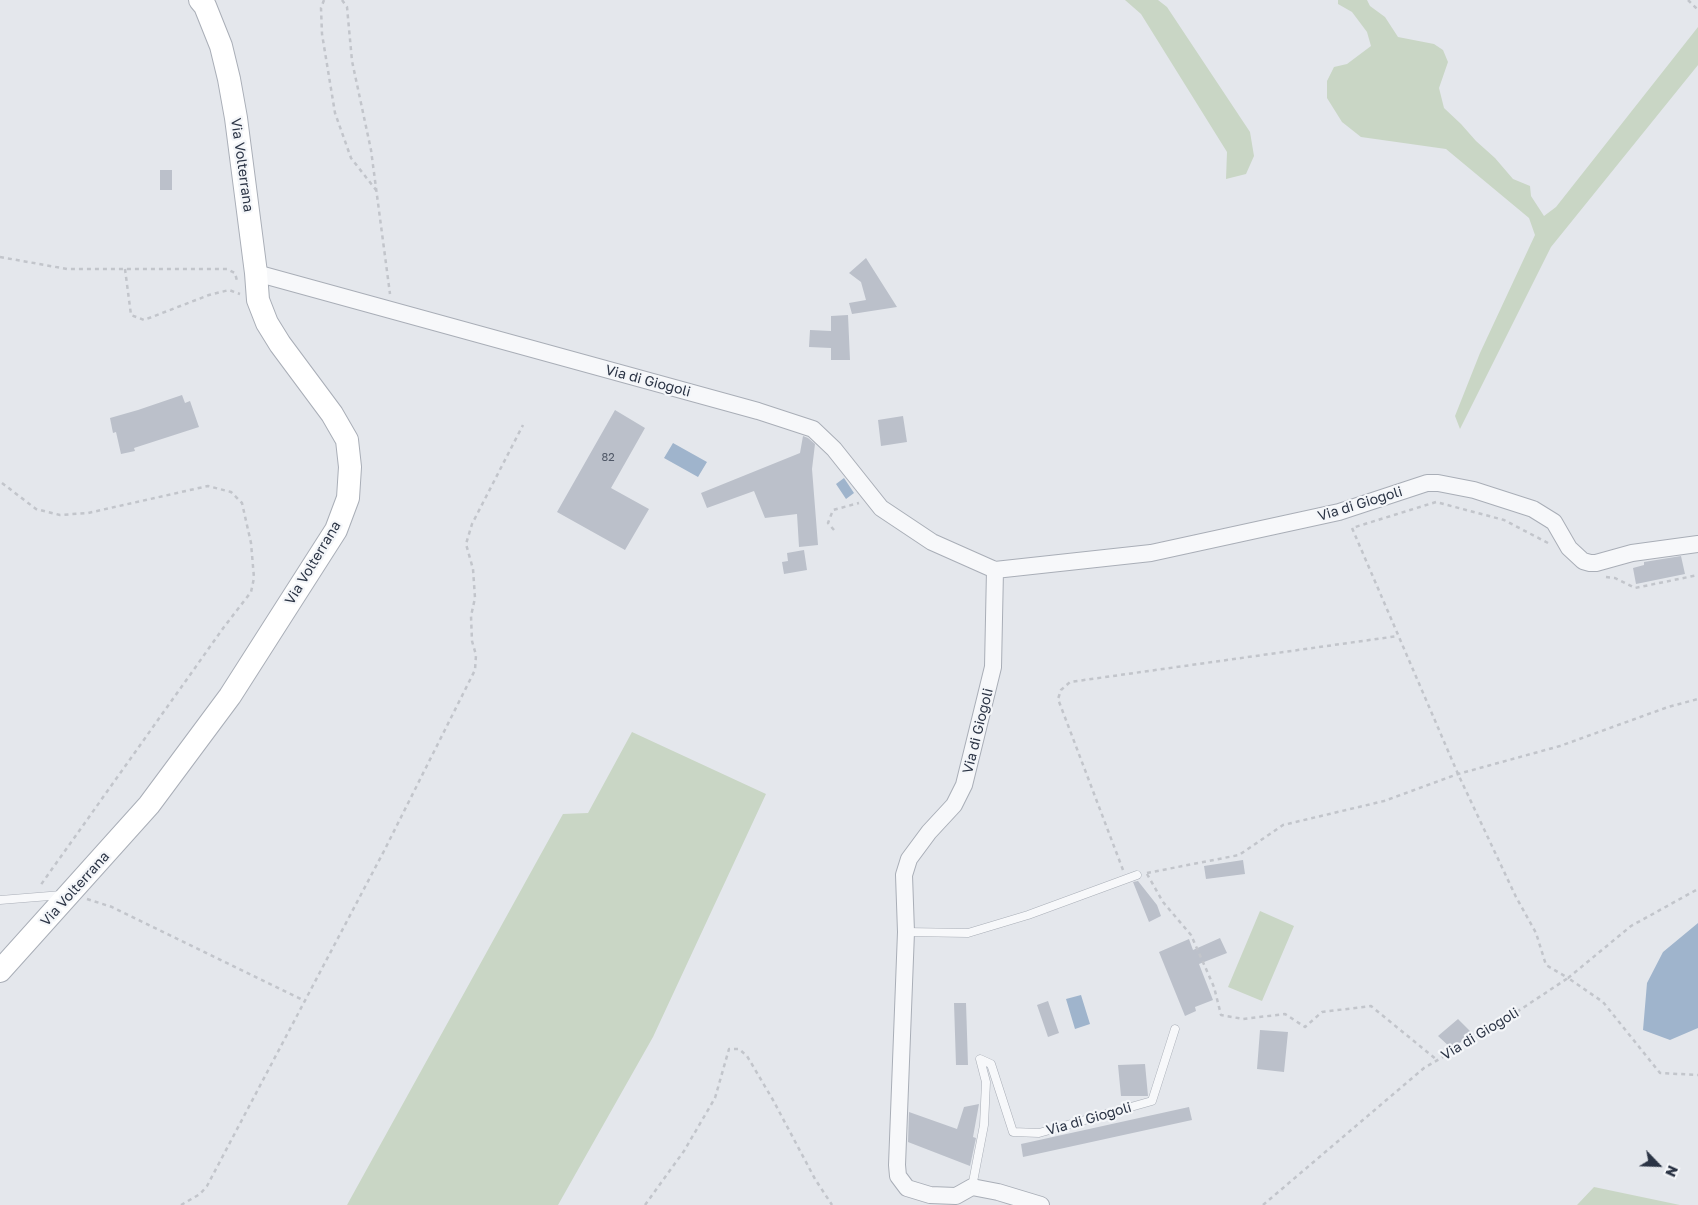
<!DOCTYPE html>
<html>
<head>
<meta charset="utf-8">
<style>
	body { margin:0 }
	#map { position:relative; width:1698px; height:1205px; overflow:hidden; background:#e4e7ec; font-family:"Golos Text",sans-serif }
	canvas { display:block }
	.north { position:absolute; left:1633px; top:1140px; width:50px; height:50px; -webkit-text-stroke:4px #f4f6f9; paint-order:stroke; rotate:114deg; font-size:14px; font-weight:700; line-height:20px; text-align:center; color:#2b3445 }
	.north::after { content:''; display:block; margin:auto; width:18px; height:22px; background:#2b3445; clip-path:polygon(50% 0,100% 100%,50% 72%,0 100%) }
</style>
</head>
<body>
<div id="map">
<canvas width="1698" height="1205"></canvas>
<div class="north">N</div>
</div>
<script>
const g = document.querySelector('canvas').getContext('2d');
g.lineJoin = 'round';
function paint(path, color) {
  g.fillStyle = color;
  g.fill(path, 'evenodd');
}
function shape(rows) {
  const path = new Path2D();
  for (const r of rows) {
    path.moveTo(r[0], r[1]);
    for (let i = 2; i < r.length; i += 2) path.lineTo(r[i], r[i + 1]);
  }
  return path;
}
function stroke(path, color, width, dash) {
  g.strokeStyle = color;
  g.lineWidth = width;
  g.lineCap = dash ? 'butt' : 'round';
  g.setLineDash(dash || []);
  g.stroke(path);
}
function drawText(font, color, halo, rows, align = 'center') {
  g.font = font + ' "Golos Text",sans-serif';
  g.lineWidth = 4.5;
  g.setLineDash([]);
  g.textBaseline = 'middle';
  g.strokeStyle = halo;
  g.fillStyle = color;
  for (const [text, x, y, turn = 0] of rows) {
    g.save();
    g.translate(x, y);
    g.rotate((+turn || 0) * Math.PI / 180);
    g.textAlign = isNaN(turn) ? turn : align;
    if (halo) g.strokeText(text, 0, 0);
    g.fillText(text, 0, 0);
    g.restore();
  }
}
const green = shape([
	[1125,0,1158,0,1167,7,1250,132,1254,156,1246,174,1226,179,1227,152,1141,14],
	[1338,0,1367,0,1370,6,1385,17,1398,37,1434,44,1443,50,1448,62,1439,88,1444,108,1461,124,1476,141,1495,158,1513,179,1530,186,1531,196,1544,216,1556,207,1698,27,1698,65,1551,247,1460,429,1455,416,1480,353,1535,235,1529,218,1446,149,1361,137,1342,122,1327,98,1327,81,1334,67,1347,64,1371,46,1367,32,1352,12,1338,4],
	[632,732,766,794,653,1037,558,1205,347,1205,563,814,588,813],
	[1260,911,1294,926,1262,1001,1228,987],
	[1594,1187,1680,1205,1577,1205]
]);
const water = shape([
	[673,443,707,462,698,477,664,458],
	[844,478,854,493,846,499,836,484],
	[1698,923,1698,1028,1670,1040,1643,1030,1647,983,1663,952],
	[1081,995,1090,1024,1075,1029,1066,999]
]);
const building = shape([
	[160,170,172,170,172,190,160,190],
	[866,258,897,307,852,314,849,303,866,300,861,282,849,273],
	[848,315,850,360,831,360,831,348,809,347,810,330,831,331,831,316],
	[182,395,185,403,190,401,199,427,134,448,135,451,121,454,116,432,113,433,110,418,138,410],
	[615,410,645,428,611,488,649,509,625,550,557,512],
	[903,416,907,442,881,446,878,420],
	[803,436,808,438,815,444,812,469,818,545,799,547,797,514,765,518,754,491,707,508,701,493,800,453],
	[804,550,807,570,784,574,782,562,788,561,787,553],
	[1681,556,1685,574,1636,584,1633,568,1644,565,1644,562],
	[1243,860,1245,874,1206,879,1204,866],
	[1138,881,1157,905,1161,916,1149,922,1133,882],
	[1220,938,1227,953,1199,964,1213,1000,1195,1007,1196,1011,1185,1016,1159,952,1189,939,1193,950],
	[1048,1001,1059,1033,1048,1037,1037,1005],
	[954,1003,966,1003,968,1065,956,1065],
	[1458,1019,1472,1033,1452,1049,1438,1036],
	[1260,1030,1288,1032,1284,1072,1257,1069],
	[1145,1064,1148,1096,1121,1096,1118,1065],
	[979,1104,973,1137,976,1138,970,1166,908,1142,909,1112,957,1129,964,1107],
	[1189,1107,1192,1120,1023,1157,1021,1144]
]);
const path = shape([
	[324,0,321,8,322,34,335,113,351,158,376,190],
	[342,0,347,7,352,61,371,150,390,294],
	[1688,0,1698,10],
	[0,257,67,269,227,269,235,273,237,281],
	[125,269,131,315,144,320,209,295,229,290,240,294],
	[2,483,36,509,60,515,88,513,208,486,231,492,242,503,251,543,254,578,251,592,224,627,40,886],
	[834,530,828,523,833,510,859,503],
	[1548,543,1504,520,1436,502,1352,528,1458,774,1516,897,1536,933,1546,965,1568,978,1631,926,1698,889],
	[1606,577,1615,578,1635,588,1698,575],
	[1123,870,1058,699,1061,690,1070,682,1398,636],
	[1147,873,1239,855,1283,825,1384,801,1458,774,1560,746,1668,707,1698,699],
	[1147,874,1163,902,1191,935,1214,987,1221,1015,1243,1019,1285,1014,1305,1027,1322,1012,1371,1006,1437,1060],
	[87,899,112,907,305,1001],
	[181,1205,200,1194,207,1186,384,851,475,670,476,655,472,641,471,616,475,598,473,569,466,544,472,524,523,425],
	[645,1205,684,1151,715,1098,729,1049,739,1049,747,1056,773,1100,815,1179,832,1205],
	[1263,1205,1424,1068,1491,1029,1568,978,1603,1002,1660,1073,1698,1075]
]);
const service = shape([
	[0,900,62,895],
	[906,932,968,933,1028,915,1137,875],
	[972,1187,984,1125,986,1082,980,1059,991,1064,1013,1132,1039,1133,1152,1101,1175,1029]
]);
const minor = shape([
	[256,273,758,411,813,429,834,449,881,508,932,542,995,570,1151,553,1339,512,1427,483,1438,483,1474,490,1533,509,1554,522,1569,548,1583,561,1590,563,1596,563,1632,553,1698,544],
	[995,570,993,667,964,785,954,805,929,832,909,859,904,875,906,932,897,1165,898,1176,907,1188,930,1195,956,1196,972,1187,998,1192,1041,1205]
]);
const secondary = shape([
	[0,971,149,805,230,696,336,530,348,498,350,467,347,440,332,414,280,344,267,323,258,300,256,273,236,118,229,79,221,46,205,6,200,0]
]);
const numberNames = [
	["82",608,458]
];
const streetNames = [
	["Via Volterrana",242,165,82],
	["Via di Giogoli",648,381,15],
	["Via di Giogoli",1360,504,-17],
	["Via Volterrana",313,563,-59],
	["Via di Giogoli",978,731,-76],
	["Via Volterrana",75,889,-48],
	["Via di Giogoli",1480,1034,-31],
	["Via di Giogoli",1089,1119,-16]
];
paint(green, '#c9d6c5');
paint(water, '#9fb4cc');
paint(building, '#bbc0ca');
stroke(service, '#a9aeb7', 9);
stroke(minor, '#a9aeb7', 18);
stroke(secondary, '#a9aeb7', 24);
stroke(path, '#c2c5cb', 2.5, [4, 4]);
stroke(service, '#f7f8fa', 8);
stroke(minor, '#f7f8fa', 16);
stroke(secondary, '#fff', 22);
drawText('11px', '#4f5766', null, numberNames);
drawText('14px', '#2b3445', '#f4f6f9', streetNames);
</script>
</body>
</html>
